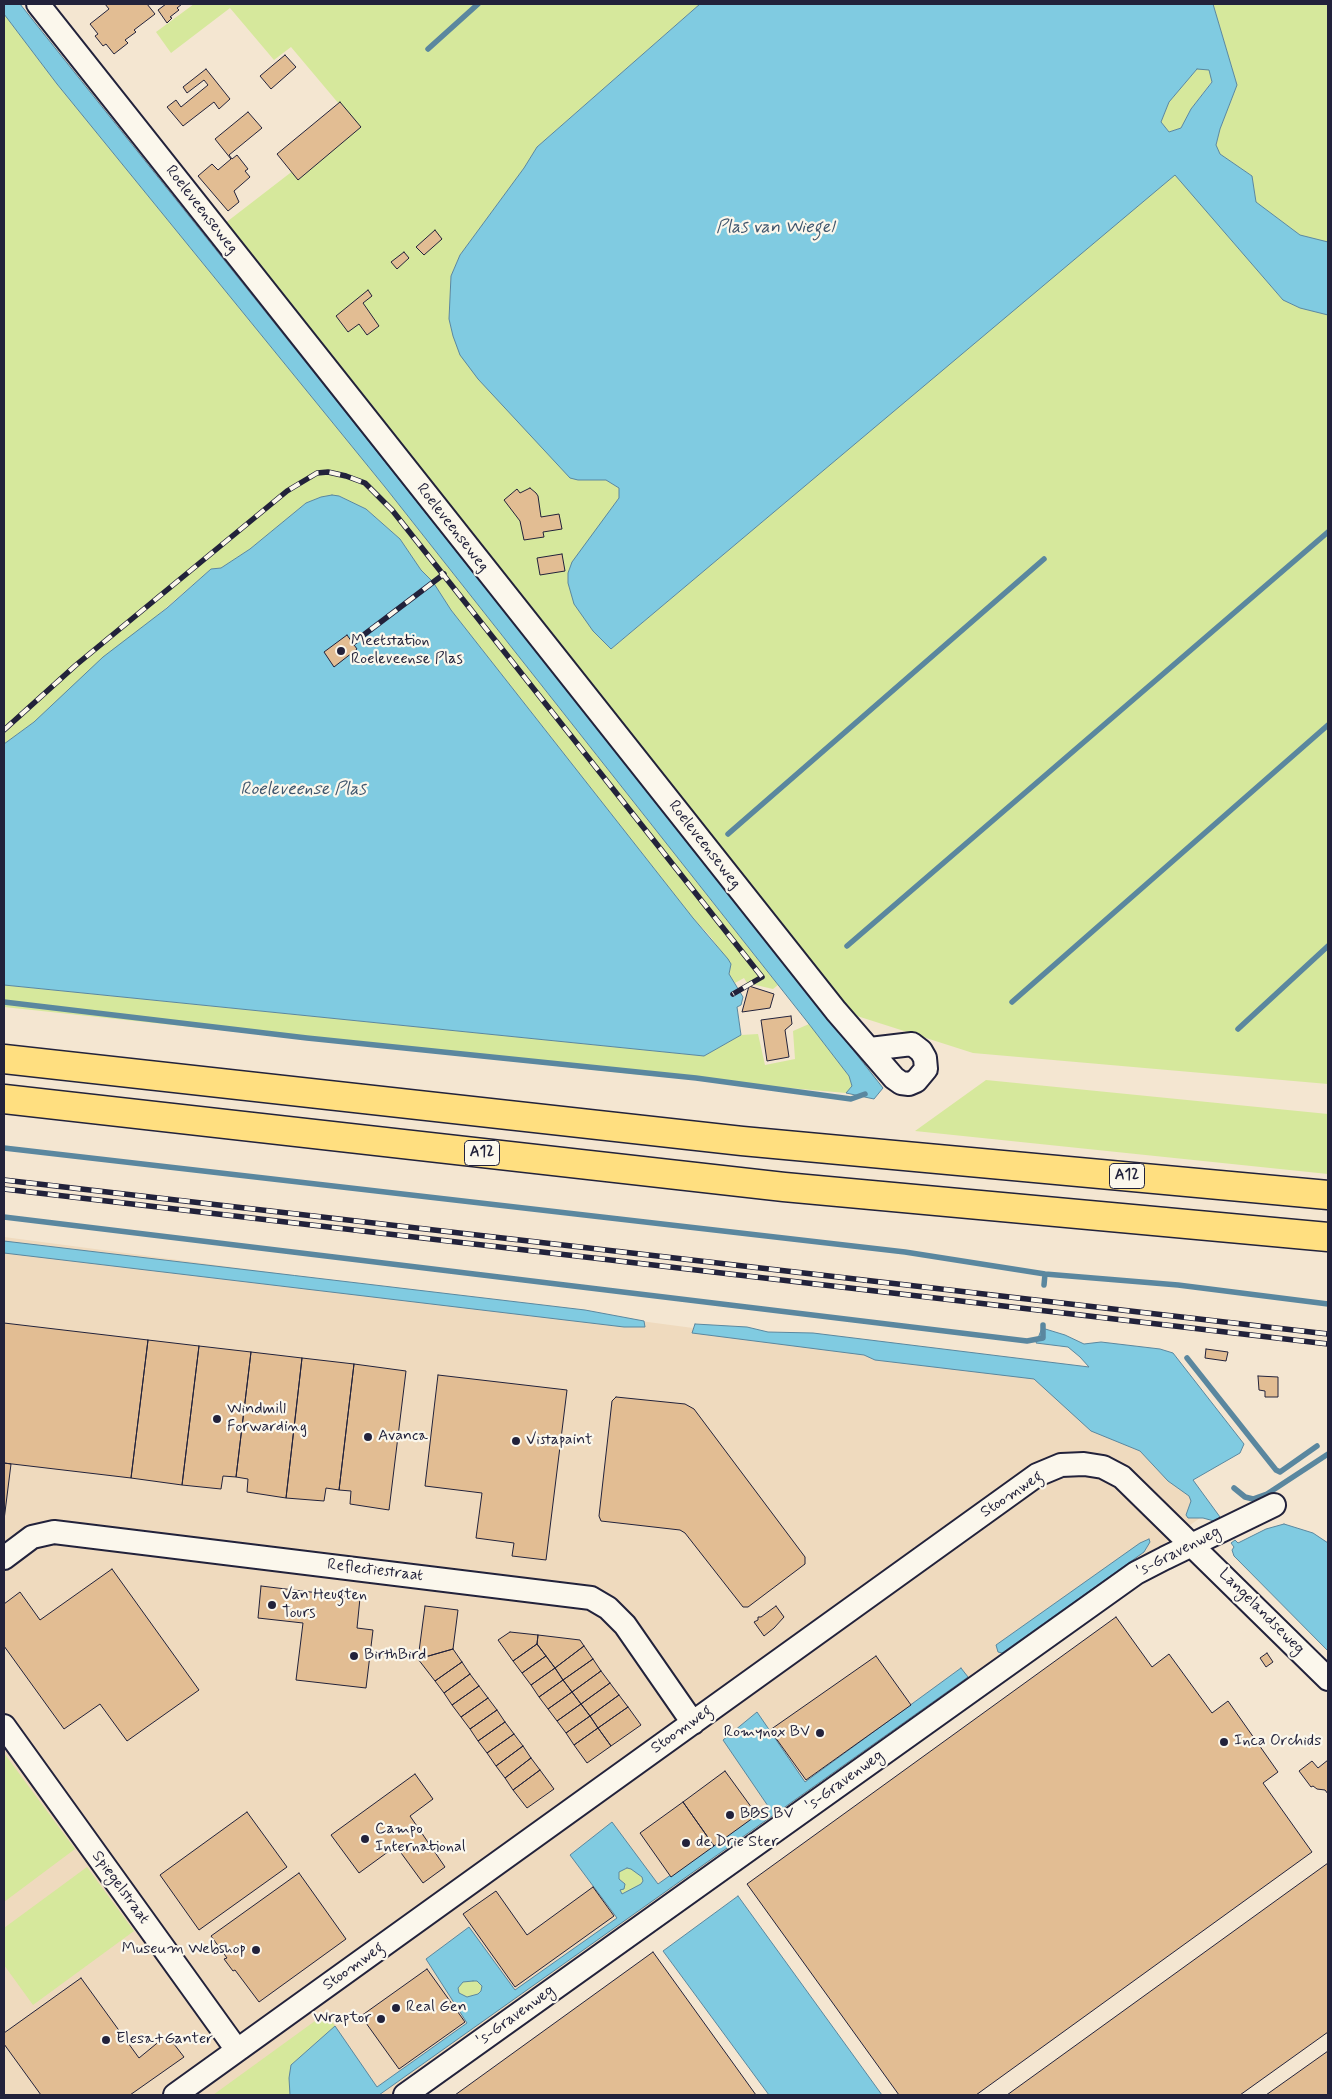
<!DOCTYPE html>
<html>
<head>
<meta charset="utf-8">
<style>
	body { margin:0 }
	#map { position:relative; width:1332px; height:2099px; overflow:hidden; background:#f4e6d1; font-family:Mynerve,sans-serif }
	canvas { display:block }
	.frame { position:absolute; inset:0; border:5px solid #22223b; pointer-events:none }
</style>
</head>
<body>
<div id="map">
<canvas width="1332" height="2099"></canvas>
<div class="frame"></div>
</div>
<script>
const g = document.querySelector('canvas').getContext('2d');
g.lineJoin = 'round';
function paint(path, color) {
  g.fillStyle = color;
  g.fill(path, 'evenodd');
}
function shape(rows) {
  const path = new Path2D();
  for (const r of rows) {
    path.moveTo(r[0], r[1]);
    for (let i = 2; i < r.length; i += 2) path.lineTo(r[i], r[i + 1]);
  }
  return path;
}
function stroke(path, color, width, dash) {
  g.strokeStyle = color;
  g.lineWidth = width;
  g.lineCap = dash ? 'butt' : 'round';
  g.setLineDash(dash || []);
  g.stroke(path);
}
function drawText(font, color, halo, rows, align = 'center') {
  g.font = font + ' Mynerve,sans-serif';
  g.lineWidth = 4.5;
  g.setLineDash([]);
  g.textBaseline = 'middle';
  g.strokeStyle = halo;
  g.fillStyle = color;
  for (const [text, x, y, turn = 0] of rows) {
    g.save();
    g.translate(x, y);
    g.rotate((+turn || 0) * Math.PI / 180);
    g.textAlign = isNaN(turn) ? turn : align;
    if (halo) g.strokeText(text, 0, 0);
    g.fillText(text, 0, 0);
    g.restore();
  }
}
const built = shape([
	[4,1237,1087,1380,1207,1513,393,2095,4,2095]
]);
const green = shape([
	[194,4,700,4,537,147,524,168,460,255,451,276,449,319,453,336,578,480,606,480,619,488,619,498,568,573,568,583,611,649,1175,174,1283,300,1300,308,1328,315,1328,1084,973,1053,854,1015,224,224,355,123,291,47,274,60,230,8,171,53,156,32],
	[1213,4,1328,4,1328,242,1300,235,1256,202,1252,176,1220,154,1216,145,1220,129,1237,85],
	[4,14,57,84,385,487,778,985,773,989,747,983,744,978,735,983,729,974,731,964,709,935,693,918,451,610,433,582,421,570,400,539,366,509,339,496,321,497,306,503,250,549,221,568,211,569,34,722,4,744],
	[1197,69,1209,69,1212,81,1191,109,1181,128,1169,132,1161,122,1169,102],
	[4,985,704,1056,741,1035,758,1034,765,1065,795,1059,793,1031,809,1024,849,1076,852,1086,846,1093,641,1075,4,1007],
	[986,1080,1328,1114,1328,1174,915,1131],
	[4,1753,75,1849,4,1902],
	[87,1867,134,1931,33,2005,4,1965,4,1928],
	[627,1868,631,1869,642,1877,643,1881,641,1884,622,1894,620,1890,624,1882,619,1879,619,1872],
	[473,1981,477,1981,482,1986,481,1991,478,1994,467,1997,459,1993,458,1988,463,1982],
	[326,2013,335,2026,291,2065,289,2078,290,2095,213,2095]
]);
const water = shape([
	[4,4,20,4,798,980,883,1088,874,1099,846,1093,852,1086,849,1076,809,1024,385,487,57,84,4,14,4,4],
	[700,4,1213,4,1237,85,1220,129,1216,145,1220,154,1252,176,1256,202,1300,235,1328,242,1328,315,1300,308,1283,300,1175,175,611,649,593,631,574,604,568,583,568,573,572,562,619,498,619,488,606,480,578,480,570,478,478,379,460,355,453,336,449,319,451,276,460,255,524,168,537,147,700,4],
	[1197,69,1209,70,1212,82,1191,109,1181,128,1169,132,1161,122,1169,102,1197,69],
	[332,495,339,496,366,509,400,539,421,570,433,582,451,610,693,918,728,959,731,964,729,974,743,997,741,1005,737,1007,741,1035,704,1056,4,985,4,744,34,722,103,657,167,608,211,569,221,568,250,549,306,503,321,497,332,495],
	[4,1241,585,1310,644,1321,645,1327,624,1327,4,1253,4,1241],
	[695,1324,747,1327,768,1332,813,1333,1089,1367,1080,1357,1068,1347,1036,1343,1042,1328,1065,1335,1084,1344,1101,1342,1160,1349,1173,1353,1244,1444,1240,1453,1193,1480,1220,1517,1214,1521,1203,1518,1188,1518,1186,1515,1191,1501,1189,1496,1168,1481,1140,1451,1091,1431,1034,1379,875,1360,864,1355,692,1333,695,1324],
	[1284,1524,1313,1533,1328,1543,1328,1651,1234,1556,1232,1550,1234,1547,1231,1543,1235,1540,1238,1543,1266,1529,1284,1524],
	[1149,1539,1150,1542,1144,1552,1002,1653,998,1652,996,1645,1140,1543,1149,1539],
	[961,1668,968,1677,379,2095,290,2095,289,2078,291,2065,335,2026,377,2087,467,2023,426,1959,469,1927,515,1990,617,1918,570,1855,612,1822,658,1884,768,1806,723,1740,757,1712,805,1782,961,1668],
	[627,1868,631,1869,642,1877,643,1881,641,1884,622,1894,620,1890,624,1889,625,1884,619,1879,619,1872,627,1868],
	[473,1981,477,1981,482,1986,481,1991,478,1994,467,1997,459,1993,458,1988,463,1982,473,1981],
	[738,1896,882,2095,769,2095,663,1951,738,1896]
]);
const stream = shape([
	[428,49,478,4],
	[728,834,1044,559],
	[847,946,1328,532],
	[4,1002,307,1038,696,1078,851,1099,865,1094],
	[1012,1002,1328,725],
	[1238,1029,1328,946],
	[4,1148,905,1252,1045,1274,1178,1285,1328,1304],
	[4,1217,1027,1341,1043,1338,1043,1325],
	[1044,1285,1045,1274],
	[1187,1358,1276,1470,1280,1472,1317,1446],
	[1234,1488,1245,1497,1253,1499,1267,1494,1328,1454]
]);
const building = shape([
	[105,4,147,4,155,14,134,30,136,32,125,40,128,43,114,54,106,44,103,46,95,36,98,34,90,24,109,9,105,4],
	[166,4,182,4,177,8,179,10,170,17,172,18,167,23,158,10,166,4],
	[285,55,296,67,271,89,260,76,285,55],
	[206,69,230,99,219,109,214,102,183,126,167,107,176,100,181,107,208,85,204,80,187,93,183,87,206,69],
	[340,102,361,127,298,180,277,154,340,102],
	[248,112,262,128,229,155,232,159,237,155,248,169,245,171,250,177,234,191,239,202,228,211,198,176,212,164,218,170,231,159,215,139,248,112],
	[435,230,442,239,424,255,416,247,435,230],
	[404,252,409,258,397,269,391,262,404,252],
	[368,290,372,296,363,303,379,326,367,335,359,324,348,332,336,316,368,290],
	[530,488,536,493,538,496,541,517,559,514,562,529,543,532,544,537,524,540,520,521,504,500,517,489,520,493,530,488],
	[562,554,565,571,540,575,537,558,562,554],
	[347,635,357,649,334,667,324,652,347,635],
	[749,986,774,994,770,1008,742,1012,749,986],
	[791,1016,792,1024,785,1030,789,1057,767,1061,761,1020,791,1016],
	[4,1323,148,1340,131,1478,4,1463,4,1323],
	[148,1340,199,1346,182,1485,131,1478,148,1340],
	[199,1346,251,1352,236,1477,223,1476,221,1489,182,1485,199,1346],
	[1206,1349,1228,1352,1226,1361,1205,1358,1206,1349],
	[251,1352,302,1358,286,1498,247,1492,248,1479,236,1477,251,1352],
	[302,1358,354,1364,339,1490,326,1488,324,1501,286,1498,302,1358],
	[354,1364,406,1371,389,1510,350,1504,351,1491,339,1490,354,1364],
	[438,1375,567,1390,546,1560,512,1556,514,1543,476,1538,482,1493,425,1486,438,1375],
	[1258,1376,1278,1377,1278,1397,1265,1397,1265,1391,1259,1390,1258,1376],
	[616,1397,685,1404,694,1409,805,1557,805,1564,748,1607,743,1607,685,1533,680,1530,601,1521,599,1516,612,1401,616,1397],
	[4,1463,11,1464,4,1520,4,1463],
	[112,1569,199,1690,127,1741,100,1704,64,1729,4,1646,4,1604,20,1592,40,1620,112,1569],
	[261,1586,360,1598,357,1628,373,1630,366,1688,296,1680,303,1623,258,1618,261,1586],
	[425,1606,458,1610,453,1649,418,1659,425,1606],
	[776,1606,784,1617,774,1628,764,1636,754,1622,758,1620,758,1617,761,1617,776,1606],
	[1116,1617,1152,1667,1169,1654,1212,1713,1228,1701,1278,1772,1263,1783,1312,1852,976,2095,899,2095,747,1884,1116,1617],
	[510,1632,538,1635,537,1644,513,1661,498,1640,510,1632],
	[538,1635,580,1640,584,1646,555,1668,537,1644,538,1635],
	[537,1644,546,1656,522,1673,513,1661,537,1644],
	[584,1646,593,1659,563,1680,555,1668,584,1646],
	[453,1649,462,1662,435,1681,418,1659,453,1649],
	[1267,1653,1273,1662,1266,1667,1260,1658,1267,1653],
	[546,1656,555,1668,531,1685,522,1673,546,1656],
	[876,1656,911,1705,806,1780,770,1730,876,1656],
	[593,1659,601,1671,572,1692,563,1680,593,1659],
	[462,1662,470,1674,444,1693,435,1681,462,1662],
	[555,1668,563,1680,539,1697,531,1685,555,1668],
	[601,1671,610,1683,581,1704,572,1692,601,1671],
	[470,1674,479,1686,452,1705,444,1693,470,1674],
	[563,1680,572,1692,548,1709,539,1697,563,1680],
	[610,1683,619,1695,590,1716,581,1704,610,1683],
	[479,1686,488,1698,461,1717,452,1705,479,1686],
	[572,1692,581,1704,557,1721,548,1709,572,1692],
	[619,1695,628,1707,598,1728,590,1716,619,1695],
	[488,1698,497,1710,470,1729,461,1717,488,1698],
	[581,1704,590,1716,566,1733,557,1721,581,1704],
	[628,1707,641,1725,611,1746,598,1728,628,1707],
	[497,1710,505,1722,478,1741,470,1729,497,1710],
	[590,1716,598,1728,574,1745,566,1733,590,1716],
	[505,1722,514,1734,487,1753,478,1741,505,1722],
	[598,1728,611,1746,587,1763,574,1745,598,1728],
	[514,1734,523,1746,496,1766,487,1753,514,1734],
	[523,1746,531,1758,505,1778,496,1766,523,1746],
	[531,1758,540,1770,513,1790,505,1778,531,1758],
	[1328,1760,1328,1794,1325,1790,1317,1789,1313,1786,1311,1787,1299,1771,1312,1761,1318,1768,1328,1760],
	[540,1770,554,1789,527,1808,513,1790,540,1770],
	[725,1771,757,1815,714,1846,683,1802,725,1771],
	[415,1774,433,1799,410,1816,445,1867,423,1883,396,1846,359,1873,331,1835,415,1774],
	[683,1802,714,1846,671,1877,640,1833,683,1802],
	[247,1812,287,1867,199,1930,160,1875,247,1812],
	[1328,1863,1328,2032,1240,2095,1007,2095,1328,1863],
	[299,1873,346,1939,259,2002,235,1970,233,1971,224,1959,227,1958,211,1936,299,1873],
	[593,1887,614,1916,515,1987,463,1914,496,1891,527,1935,593,1887],
	[653,1952,756,2095,455,2095,653,1952],
	[427,1969,465,2022,399,2069,361,2016,427,1969],
	[81,1978,139,2058,167,2035,184,2057,130,2095,41,2095,4,2044,4,2033,81,1978],
	[1328,2051,1328,2095,1266,2095,1328,2051]
]);
const minor = shape([
	[38,4,836,1011,894,1078,901,1083,909,1084,916,1081,926,1069,925,1058,921,1051,912,1044,870,1049],
	[4,1558,32,1537,54,1532,591,1598,608,1608,625,1625,693,1723],
	[4,1726,237,2050],
	[175,2095,1037,1475,1061,1465,1084,1464,1103,1467,1122,1477,1328,1679],
	[405,2095,1136,1573,1165,1558,1274,1505]
]);
const highway = shape([
	[4,1059,742,1141,1328,1195],
	[4,1099,784,1187,1328,1237]
]);
const rail = shape([
	[353,643,444,574],
	[4,730,76,665,287,491,317,473,328,472,346,476,365,483,392,510,762,977,733,994],
	[4,1180,1328,1334],
	[4,1189,1328,1344]
]);
const markers = [
	[341,651,5,"#22223b"],
	[217,1419,5,"#22223b"],
	[368,1437,5,"#22223b"],
	[516,1441,5,"#22223b"],
	[272,1605,5,"#22223b"],
	[354,1656,5,"#22223b"],
	[820,1733,5,"#22223b"],
	[1224,1742,5,"#22223b"],
	[730,1815,5,"#22223b"],
	[365,1839,5,"#22223b"],
	[686,1843,5,"#22223b"],
	[256,1950,5,"#22223b"],
	[396,2008,5,"#22223b"],
	[381,2019,5,"#22223b"],
	[106,2040,5,"#22223b"]
];
const shields = [
	[482,1153,35],
	[1127,1176,35]
];
const shieldNames = [
	["A12",482,1153],
	["A12",1127,1176]
];
const streetNames = [
	["Roeleveenseweg",201,210,52],
	["Roeleveenseweg",452,528,52],
	["Roeleveenseweg",704,845,52],
	["Stoomweg",1012,1495,-34],
	["'s-Gravenweg",1179,1552,-27],
	["Reflectiestraat",375,1571,7],
	["Langelandseweg",1261,1612,45],
	["Stoomweg",682,1730,-36],
	["'s-Gravenweg",845,1781,-36],
	["Spiegelstraat",120,1888,54],
	["Stoomweg",354,1967,-36],
	["'s-Gravenweg",516,2016,-36]
];
const poiNames = [
	["Meetstation",351,642],
	["Roeleveense Plas",351,660],
	["Windmill",227,1410],
	["Forwarding",227,1428],
	["Avanca",378,1437],
	["Vistapaint",526,1441],
	["Van Heugten",282,1596],
	["Tours",282,1614],
	["BirthBird",364,1656],
	["Romynox BV",810,1733,"right"],
	["Inca Orchids",1234,1742],
	["BBS BV",740,1815],
	["Campo",375,1830],
	["International",375,1848],
	["de Drie Ster",696,1843],
	["Museum Webshop",246,1950,"right"],
	["Real Gen",406,2008],
	["Wraptor",371,2019,"right"],
	["Elesa+Ganter",116,2040]
];
const waterNames = [
	["Plas van Wiegel",775,228],
	["Roeleveense Plas",303,790]
];
paint(built, '#efdabe');
paint(green, '#d6e89c');
paint(water, '#80cbe1');
stroke(water, '#5a879f', 1);
stroke(stream, '#5a879f', 5.5);
paint(building, '#e2bd93');
stroke(building, '#22223b', 1);
stroke(minor, '#22223b', 26);
stroke(highway, '#22223b', 31);
stroke(minor, '#fbf7ec', 22);
stroke(highway, '#ffdf80', 28);
stroke(rail, '#22223b', 5.5);
stroke(rail, '#fbf7ec', 4, [11]);
for (const [x, y, r, color] of markers) {
  const dot = new Path2D();
  dot.arc(x, y, r, 0, 2 * Math.PI);
  g.fillStyle = color;
  g.fill(dot);
  stroke(dot, '#fbf7ec', 2);
}
for (const [x, y, w] of shields) {
  const box = new Path2D();
  box.roundRect(x - w / 2, y - 12.5, w, 25, 4);
  g.fillStyle = '#fbf7ec';
  g.fill(box);
  stroke(box, '#22223b', 1);
}
drawText('bold 15px', '#22223b', null, shieldNames);
drawText('16px', '#22223b', '#fbf7ec', streetNames);
drawText('16px', '#22223b', '#fbf7ec', poiNames, 'left');
drawText('italic 18px', '#3e556d', '#fbf7ec', waterNames);
</script>
</body>
</html>
